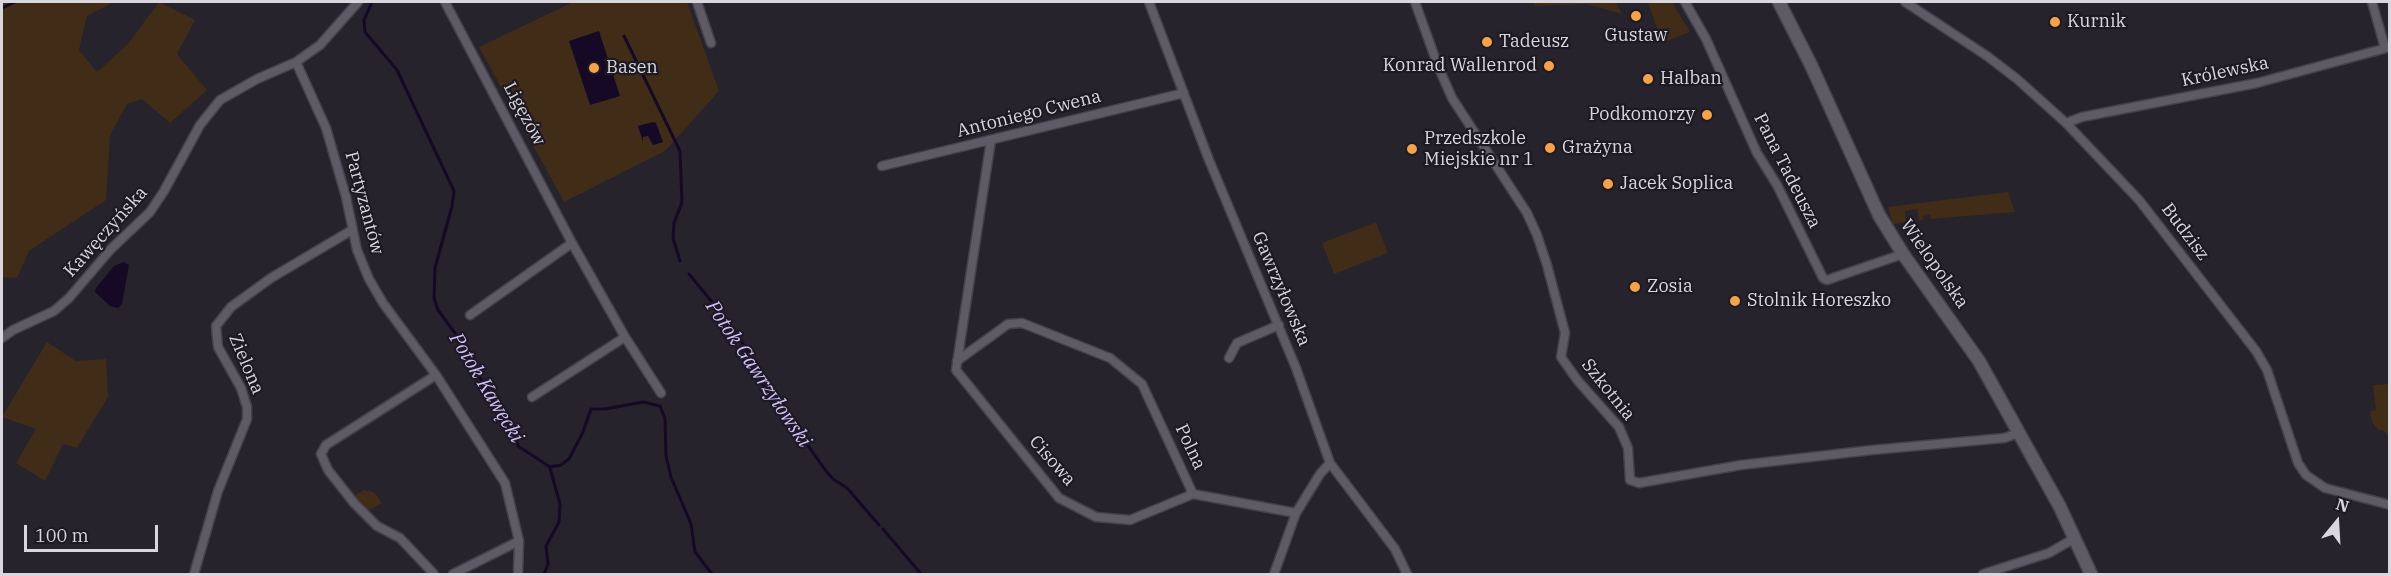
<!DOCTYPE html>
<html>
<head>
<meta charset="utf-8">
<style>
	body { margin:0 }
	#map { position:relative; width:2391px; height:576px; overflow:hidden; background:#26232d; font-family:"IBM Plex Serif",serif }
	canvas { display:block }
	.frame { position:absolute; inset:0; border:3px solid #d9d7dd; pointer-events:none }
	.north { position:absolute; left:2307px; top:492px; width:60px; height:60px; -webkit-text-stroke:4px #1d1a23; paint-order:stroke; rotate:18deg; font-size:16px; font-weight:700; line-height:24px; text-align:center; color:#d9d7dd }
	.north::after { content:''; display:block; margin:auto; width:21px; height:27px; background:#d9d7dd; clip-path:polygon(50% 0,100% 100%,50% 72%,0 100%) }
	.scale { position:absolute; left:24px; top:525px; width:134px; height:27px; box-sizing:border-box; border:3px solid #d9d7dd; border-top:0; padding-left:8px; font-size:18px; line-height:21px; white-space:nowrap; color:#d9d7dd; -webkit-text-stroke:4px #1d1a23; paint-order:stroke }
</style>
</head>
<body>
<div id="map">
<canvas width="2391" height="576"></canvas>
<div class="frame"></div>
<div class="north">N</div>
<div class="scale">100 m</div>
</div>
<script>
const g = document.querySelector('canvas').getContext('2d');
g.lineJoin = 'round';
function paint(path, color) {
  g.fillStyle = color;
  g.fill(path, 'evenodd');
}
function shape(rows) {
  const path = new Path2D();
  for (const r of rows) {
    path.moveTo(r[0], r[1]);
    for (let i = 2; i < r.length; i += 2) path.lineTo(r[i], r[i + 1]);
  }
  return path;
}
function stroke(path, color, width, dash) {
  g.strokeStyle = color;
  g.lineWidth = width;
  g.lineCap = dash ? 'butt' : 'round';
  g.setLineDash(dash || []);
  g.stroke(path);
}
function drawText(font, color, halo, rows, align = 'center') {
  g.font = font + ' "IBM Plex Serif",serif';
  g.lineWidth = 4.5;
  g.setLineDash([]);
  g.textBaseline = 'middle';
  g.strokeStyle = halo;
  g.fillStyle = color;
  for (const [text, x, y, turn = 0] of rows) {
    g.save();
    g.translate(x, y);
    g.rotate((+turn || 0) * Math.PI / 180);
    g.textAlign = isNaN(turn) ? turn : align;
    if (halo) g.strokeText(text, 0, 0);
    g.fillText(text, 0, 0);
    g.restore();
  }
}
const green = shape([
	[2,2,114,2,87,16,79,50,97,72,128,44,159,2,195,20,177,54,207,90,170,123,142,99,127,104,110,135,106,200,29,251,17,278,2,277],
	[573,2,687,2,719,91,665,151,564,202,479,47],
	[1533,2,1616,2,1622,14,1587,4,1535,6],
	[1648,2,1672,2,1690,32,1662,43],
	[2008,192,2015,212,1931,219,1930,215,1923,216,1923,220,1919,221,1917,209,1905,211,1906,222,1893,224,1888,207],
	[1376,222,1388,253,1334,274,1322,243],
	[47,342,76,361,106,359,108,397,77,448,63,444,45,481,16,463,36,429,2,417],
	[2389,384,2390,384,2389,437,2383,430,2378,430,2375,426,2371,419,2370,411,2376,410,2373,385],
	[363,490,374,492,382,503,369,510,355,496]
]);
const water = shape([
	[599,31,620,96,590,105,569,41],
	[653,122,656,123,663,142,653,145,648,136,643,137,643,142,638,126],
	[124,262,129,265,122,304,118,308,110,306,95,292,96,288,114,266]
]);
const stream = shape([
	[372,2,364,20,365,32,397,70,454,191,452,206,435,268,434,298,438,310,460,340,484,385,511,421,518,446,550,467,561,465,569,459,583,432,591,409,605,409,643,402,660,406,665,418,666,456,671,477,691,524,695,552,712,574],
	[2,8,15,2],
	[624,36,680,151,682,202,674,223,673,238,680,261],
	[689,274,730,324,747,350,763,385,776,407,791,422,826,471,833,479,847,488,879,525],
	[883,529,921,574],
	[544,574,548,564,546,546,559,522,560,504,550,468]
]);
const street = shape([
	[445,2,572,243,625,337,532,397],
	[697,2,711,43],
	[1149,2,1209,160,1296,368,1330,463,1395,549,1407,574],
	[1415,2,1438,66,1452,98,1527,213,1537,235,1547,265,1565,333,1561,357,1578,381,1619,427,1628,448,1630,480,1639,483,1741,465,1872,450,2004,438,2019,433],
	[1685,2,1706,39,1757,153,1777,185,1823,278,1827,280,1903,254],
	[1905,2,1987,56,2017,79,2066,123,2139,200,2256,351,2267,370,2298,463,2306,475,2325,488,2390,505],
	[2372,2,2385,48],
	[296,62,326,128,346,197,357,250,369,279,383,303,436,375,505,483,519,541,518,574],
	[2066,123,2082,117,2257,83,2390,47],
	[991,140,956,370,1059,498,1096,517,1130,520,1193,494,1296,513],
	[882,166,1184,93],
	[470,315,572,243],
	[625,337,661,393],
	[2,338,13,330,54,311,69,298,111,249,150,212,164,191,200,125,220,100,257,79,296,62,320,45,358,2],
	[1229,358,1237,343,1279,325],
	[957,361,1008,324,1022,323,1110,358,1142,384,1193,494],
	[194,574,218,491,247,419,247,407,241,388,218,347,216,326,231,307,271,278,352,230],
	[434,574,400,538,377,526,354,503,328,470,321,454,326,445,436,375],
	[453,574,519,541],
	[1274,574,1296,513,1320,474,1330,463],
	[1983,574,2049,553,2075,538]
]);
const secondary = shape([
	[1779,2,1811,65,1879,215,1903,254,1979,361,2060,507,2091,574]
]);
const markers = [
	[1636,16,6,"#f6a248"],
	[2055,22,6,"#f6a248"],
	[1487,42,6,"#f6a248"],
	[1549,66,6,"#f6a248"],
	[594,68,6,"#f6a248"],
	[1648,79,6,"#f6a248"],
	[1707,115,6,"#f6a248"],
	[1550,148,6,"#f6a248"],
	[1412,149,6,"#f6a248"],
	[1608,184,6,"#f6a248"],
	[1635,287,6,"#f6a248"],
	[1735,301,6,"#f6a248"]
];
const poiNames = [
	["Kurnik",2067,22],
	["Gustaw",1636,36,"center"],
	["Tadeusz",1499,42],
	["Konrad Wallenrod",1537,66,"right"],
	["Basen",606,68],
	["Halban",1660,79],
	["Podkomorzy",1695,115,"right"],
	["Przedszkole",1424,139],
	["Miejskie nr 1",1424,160],
	["Grażyna",1562,148],
	["Jacek Soplica",1620,184],
	["Zosia",1647,287],
	["Stolnik Horeszko",1747,301]
];
const streetNames = [
	["Królewska",2225,72,-12],
	["Ligęzów",524,114,62],
	["Antoniego Cwena",1029,114,-14],
	["Pana Tadeusza",1787,171,63],
	["Partyzantów",364,203,75],
	["Kawęczyńska",106,232,-48],
	["Budzisz",2185,232,53],
	["Wielopolska",1934,264,55],
	["Gawrzyłowska",1281,289,67],
	["Zielona",246,364,67],
	["Szkotnia",1608,390,51],
	["Polna",1190,447,65],
	["Cisowa",1052,461,49]
];
const waterNames = [
	["Potok Gawrzyłowski",758,374,56],
	["Potok Kawęcki",486,388,59]
];
paint(green, '#402c17');
paint(water, '#150926');
stroke(stream, '#150926', 3);
stroke(street, '#444149', 11);
stroke(secondary, '#444149', 15);
stroke(street, '#5e5a66', 8);
stroke(secondary, '#5e5a66', 12);
for (const [x, y, r, color] of markers) {
  const dot = new Path2D();
  dot.arc(x, y, r, 0, 2 * Math.PI);
  g.fillStyle = color;
  g.fill(dot);
  stroke(dot, '#1d1a23', 2);
}
drawText('18px', '#d9d7dd', '#1d1a23', poiNames, 'left');
drawText('18px', '#d9d7dd', '#1d1a23', streetNames);
drawText('italic 20px', '#d3befc', '#1d1a23', waterNames);
</script>
</body>
</html>
